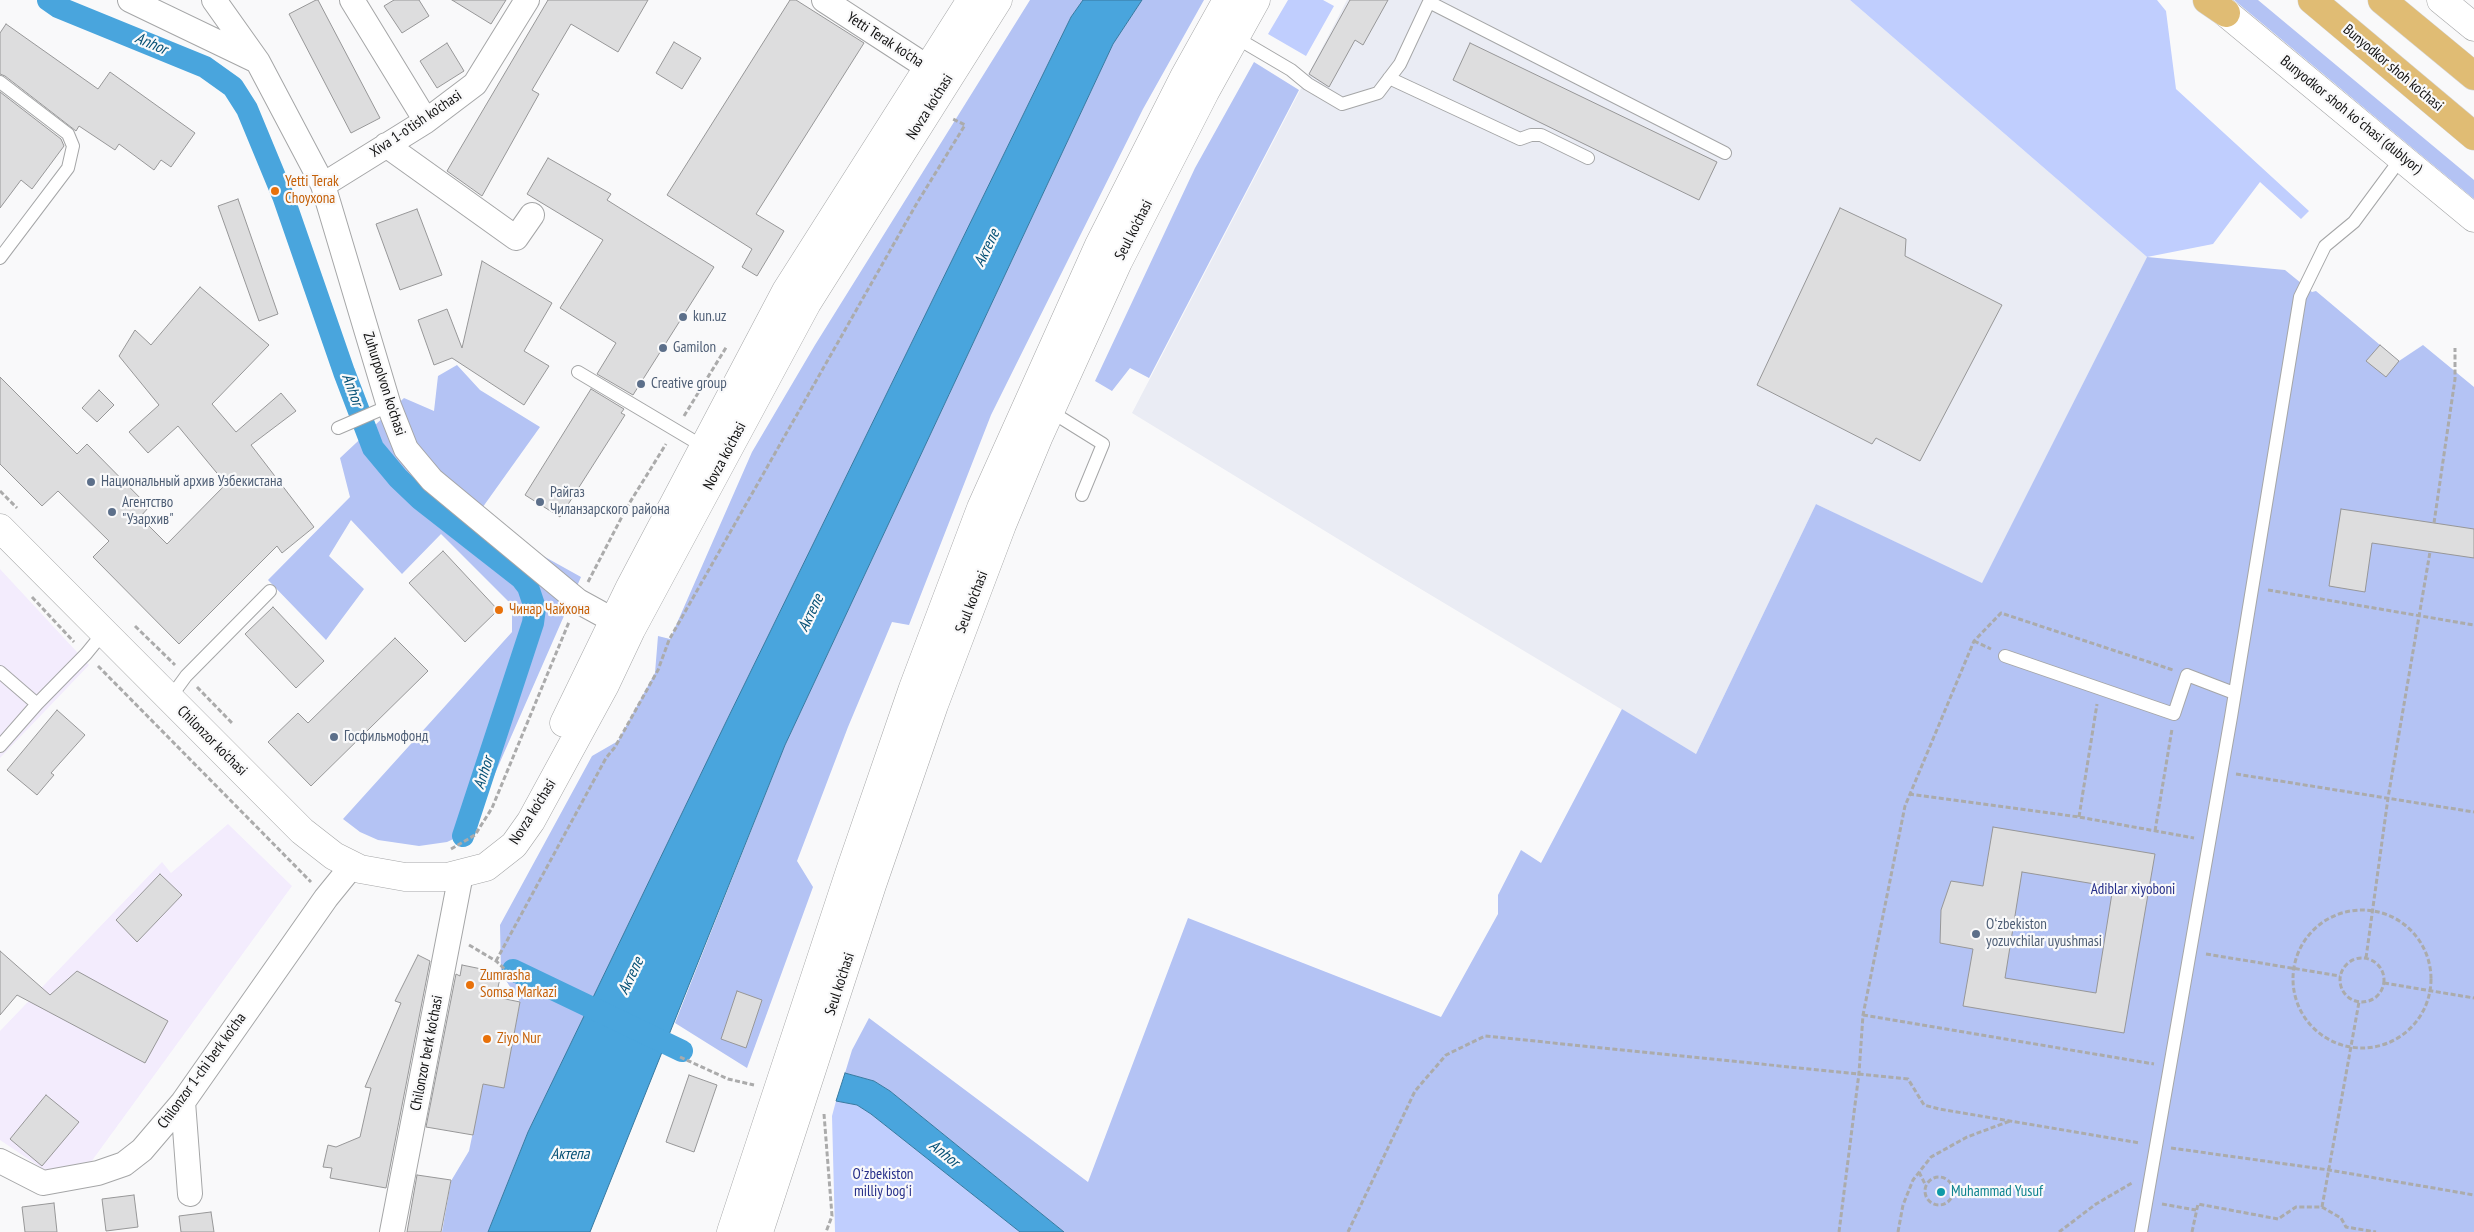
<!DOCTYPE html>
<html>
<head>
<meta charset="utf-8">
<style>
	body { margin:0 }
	canvas { display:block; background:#f9f9fa }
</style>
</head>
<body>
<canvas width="2474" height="1232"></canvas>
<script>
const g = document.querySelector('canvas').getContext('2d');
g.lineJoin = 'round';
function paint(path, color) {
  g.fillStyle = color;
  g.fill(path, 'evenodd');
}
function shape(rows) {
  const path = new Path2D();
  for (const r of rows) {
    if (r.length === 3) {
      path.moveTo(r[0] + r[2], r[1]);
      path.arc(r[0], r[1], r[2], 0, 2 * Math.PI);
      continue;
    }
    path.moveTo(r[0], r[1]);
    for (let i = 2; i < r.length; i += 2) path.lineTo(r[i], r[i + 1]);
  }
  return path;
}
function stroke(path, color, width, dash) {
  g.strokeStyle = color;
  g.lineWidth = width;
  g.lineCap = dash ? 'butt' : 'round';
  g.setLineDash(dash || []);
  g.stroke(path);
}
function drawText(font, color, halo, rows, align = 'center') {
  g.font = font + ' "PT Sans Narrow",sans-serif';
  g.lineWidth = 4.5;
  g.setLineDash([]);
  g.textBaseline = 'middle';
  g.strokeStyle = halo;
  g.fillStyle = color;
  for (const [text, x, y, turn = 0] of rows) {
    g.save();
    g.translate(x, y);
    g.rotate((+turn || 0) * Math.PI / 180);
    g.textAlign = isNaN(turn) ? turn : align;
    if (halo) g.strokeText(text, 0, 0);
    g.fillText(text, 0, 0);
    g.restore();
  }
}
const commercial = shape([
	[0,569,89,665,0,758],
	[228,824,292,886,83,1173,52,1175,0,1140,0,1031,162,862,171,873]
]);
const built = shape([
	[1347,0,1850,0,2147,257,1982,584,1816,504,1696,754,1384,567,1132,413]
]);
const green = shape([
	[1288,0,1323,0,1334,6,1306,56,1268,34],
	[1850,0,2157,0,2166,11,2176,89,2309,211,2301,219,2260,182,2213,244,2147,257],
	[836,1101,857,1105,871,1114,1020,1232,835,1232,832,1116]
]);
const forest = shape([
	[1030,0,1083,0,1071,17,725,724,528,1132,488,1232,442,1232,451,1181,469,1151,483,1084,504,1087,520,1002,501,973,500,925,592,756,618,741,655,673,658,636,670,639,752,452,815,345],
	[1142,0,1204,0,1143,109,991,415,909,625,892,622,848,727,797,861,813,887,747,1068,675,1023,785,745,1113,44],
	[2234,0,2258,0,2474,180,2474,199],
	[1254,62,1299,90,1149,378,1130,368,1112,391,1095,381,1195,168],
	[2147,257,2285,270,2312,292,2316,291,2399,361,2423,345,2474,387,2474,1232,1064,1232,890,1091,874,1081,845,1073,852,1050,869,1018,1088,1182,1188,918,1441,1017,1498,914,1498,895,1521,850,1541,863,1622,709,1696,754,1816,504,1982,583],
	[457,365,480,390,540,427,475,518,581,577,472,826,460,836,447,842,419,846,378,840,360,832,343,819,512,632,512,605,441,534,402,574,351,520,329,556,364,589,326,640,268,580,350,497,340,458,404,398,434,411,438,376]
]);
const water = shape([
	[1083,0,1142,0,1113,44,785,745,590,1232,488,1232,528,1132,725,724,1071,17,1083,0],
	[845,1073,874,1081,890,1091,1064,1232,1020,1232,871,1114,857,1105,836,1101,845,1073]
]);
const canal = shape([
	[48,0,58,7,205,67,233,87,247,109,283,196,344,372,373,448,398,478,420,499,521,578,528,587,535,608,533,623,463,836],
	[513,970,682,1051]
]);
const building = shape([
	[316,0,318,0,380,118,351,133,289,14,316,0],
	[394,0,419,0,429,16,402,33,384,6,394,0],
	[452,0,506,0,491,24,452,0],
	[548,0,648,0,618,52,571,24,532,90,539,94,482,196,447,171,548,0],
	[790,0,796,0,864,43,756,214,784,231,757,276,742,267,752,249,667,195,790,0],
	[1350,0,1388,0,1363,45,1355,40,1329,87,1309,74,1350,0],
	[6,24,98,89,110,72,195,133,171,167,161,160,154,170,119,144,115,150,79,126,76,131,5,76,0,74,0,33,6,24],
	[674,42,701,58,682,89,656,73,674,42],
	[447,43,464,71,437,88,420,61,447,43],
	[1470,43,1717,162,1699,200,1453,80,1470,43],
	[0,92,61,139,64,146,32,189,21,180,0,208,0,92],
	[548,158,611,194,607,200,714,267,633,395,597,374,616,343,560,308,603,240,527,194,548,158],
	[238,199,278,314,259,321,218,206,238,199],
	[1840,208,1906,239,1905,256,2002,305,1920,461,1876,438,1872,444,1757,385,1840,208],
	[417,209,442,275,400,290,376,224,417,209],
	[482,261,552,303,524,351,549,366,524,405,452,358,434,365,418,320,447,309,462,348,482,261],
	[200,287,269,345,212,404,236,432,281,393,296,411,251,445,314,527,282,553,277,546,179,644,93,557,109,541,58,491,42,506,0,464,0,377,77,454,87,444,149,507,140,517,167,544,226,484,178,426,148,453,129,432,159,405,119,356,135,330,151,345,200,287],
	[2380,345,2399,361,2386,377,2366,361,2380,345],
	[591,389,624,409,621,413,625,415,560,517,525,495,591,389],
	[99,390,114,405,97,422,82,408,99,390],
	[2341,509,2474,529,2474,558,2372,543,2365,592,2329,586,2341,509],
	[443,551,498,610,465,642,409,583,443,551],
	[273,607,324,661,296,688,245,634,273,607],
	[395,638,428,671,311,786,268,742,298,713,308,723,395,638],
	[57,710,85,735,51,773,54,775,37,795,7,770,57,710],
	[1993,827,2155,854,2124,1033,1963,1006,1973,949,1940,943,1941,910,1951,881,1983,886,1993,827],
	[2022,872,2113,887,2096,993,2005,978,2022,872],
	[160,874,182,895,137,942,116,920,160,874],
	[0,951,50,995,77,971,168,1021,145,1063,17,995,0,1015,0,951],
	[418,955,430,961,386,1188,330,1178,332,1168,323,1167,328,1145,336,1147,360,1137,371,1088,365,1087,401,1003,395,1001,418,955],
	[462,965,501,973,496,997,520,1002,504,1088,483,1084,473,1135,426,1127,456,974,460,976,462,965],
	[737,991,762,1000,746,1048,721,1039,737,991],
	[689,1075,717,1085,694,1152,666,1142,689,1075],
	[46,1095,79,1122,42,1166,10,1139,46,1095],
	[417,1175,451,1180,441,1232,407,1232,417,1175],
	[134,1195,138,1227,106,1231,102,1199,134,1195],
	[54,1203,57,1232,25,1232,22,1207,54,1203],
	[211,1212,214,1232,181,1232,179,1216,211,1212]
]);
const path = shape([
	[684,416,727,346],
	[0,491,17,508],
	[2434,523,2455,379,2455,348],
	[588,582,627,507,666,444],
	[2268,590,2474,625],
	[32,597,74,642],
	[135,626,175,665],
	[1974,641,1991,649],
	[98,666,311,882],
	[197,687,233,724],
	[2236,774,2474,812],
	[1909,794,2079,817,2194,838],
	[2079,817,2097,704],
	[2155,831,2172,729],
	[451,849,475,835,492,808,569,622],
	[2362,979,69],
	[469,945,496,961,509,973],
	[2206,954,2340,976],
	[2362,980,22],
	[2366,958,2388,798,2430,552],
	[496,961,606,758,615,747,658,670,669,640,917,203,965,125,951,118],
	[2384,983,2474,998],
	[1863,1015,2154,1064],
	[680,1057,728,1079,754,1085],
	[824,1114,832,1216,826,1232],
	[2171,1148,2329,1170,2474,1195],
	[1919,1172,1926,1186],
	[1939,1191,14],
	[2162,1204,2196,1210],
	[2322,1207,2359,1002],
	[1348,1232,1415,1091,1446,1055,1485,1036,1908,1079,1924,1105,1939,1109,2140,1143],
	[1839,1232,1859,1073,1863,1015,1905,806,1974,641,2001,613,2173,670],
	[1898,1232,1903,1205,1913,1180,1931,1157,1967,1137,2010,1121],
	[2059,1232,2096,1204,2132,1183],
	[2192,1232,2198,1204,2278,1219,2296,1207,2322,1207,2341,1218,2346,1227,2376,1232]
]);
const service = shape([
	[1429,2,1725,153],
	[1235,37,1291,70,1308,84,1342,104,1378,93,1400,64,1430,0],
	[1389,78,1520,139,1531,135,1541,135,1588,158],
	[0,82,68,134,73,146,68,168,0,258],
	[578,372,704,447],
	[1050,411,1103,444,1082,495],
	[338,428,389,406],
	[2005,656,2174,714,2187,675,2234,693],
	[0,672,37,704,0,746],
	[170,698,186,676,270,591],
	[37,704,86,654,104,632],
	[2141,1232,2231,717,2300,297,2325,246,2354,222,2402,157]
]);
const minor = shape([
	[130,0,257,61],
	[214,0,258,62,323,185,389,406,406,449,432,480,578,601,629,629],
	[352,0,426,121],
	[824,0,944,78],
	[386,145,516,238,532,215],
	[323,185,426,121,475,84,527,0],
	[183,1102,190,1194],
	[0,1161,43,1183,98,1173,124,1164,142,1150,183,1102,326,898,352,866],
	[392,1232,461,874]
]);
const tertiary = shape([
	[2441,0,2474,27],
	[2226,13,2474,218]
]);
const secondary = shape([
	[0,528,302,831,334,856,360,869,405,877,447,877,486,867,514,845,531,821,605,685,631,630,807,303,998,0],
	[564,723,629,589,786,291,971,0],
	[731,1232,850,871,913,688,981,508,1099,245,1184,77,1227,0],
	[759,1232,872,885,934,705,1002,525,1039,436,1118,262,1205,92,1256,0]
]);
const primary = shape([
	[2207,0,2226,13],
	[2312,0,2474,136],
	[2382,0,2474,76]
]);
const markers = [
	[275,191,5,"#e8710a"],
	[683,317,5,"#5c6f8a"],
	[663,348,5,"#5c6f8a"],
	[641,384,5,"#5c6f8a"],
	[91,482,5,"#5c6f8a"],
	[540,502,5,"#5c6f8a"],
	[112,512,5,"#5c6f8a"],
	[499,610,5,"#e8710a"],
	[334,737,5,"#5c6f8a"],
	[1976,934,5,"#5c6f8a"],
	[470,985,5,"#e8710a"],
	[487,1039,5,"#e8710a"],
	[1941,1192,5,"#0f9aa8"]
];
const streetNames = [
	["Yetti Terak ko'cha",885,40,33],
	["Bunyodkor shoh ko'chasi",2393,68,40],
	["Novza ko'chasi",930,107,-58],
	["Bunyodkor shoh koʻchasi (dublyor)",2351,115,39],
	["Xiva 1-o'tish ko'chasi",416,124,-34],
	["Seul ko'chasi",1134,230,-63],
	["Zuhurpolvon ko'chasi",384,384,72],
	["Novza ko'chasi",725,456,-62],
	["Seul ko'chasi",972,602,-69],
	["Chilonzor ko'chasi",212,741,45],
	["Novza ko'chasi",533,812,-58],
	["Seul ko'chasi",840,984,-72],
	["Chilonzor berk ko'chasi",427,1053,-79],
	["Chilonzor 1-chi berk ko'cha",202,1071,-54]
];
const foodNames = [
	["Yetti Terak",285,182],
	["Choyxona",285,199],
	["Чинар Чайхона",509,610],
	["Zumrasha",480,976],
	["Somsa Markazi",480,993],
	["Ziyo Nur",497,1039]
];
const serviceNames = [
	["kun.uz",693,317],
	["Gamilon",673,348],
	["Creative group",651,384],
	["Национальный архив Узбекистана",101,482],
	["Райгаз",550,493],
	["Чиланзарского района",550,510],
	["Агентство",122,503],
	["\"Узархив\"",122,520],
	["Госфильмофонд",344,737],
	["Oʻzbekiston",1986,925],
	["yozuvchilar uyushmasi",1986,942]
];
const parkNames = [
	["Adiblar xiyoboni",2133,890],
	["Oʻzbekiston",883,1175],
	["milliy bogʻi",883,1192]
];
const cultureNames = [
	["Muhammad Yusuf",1951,1192]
];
const waterNames = [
	["Anhor",151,44,23],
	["Актепе",987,248,-64],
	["Anhor",352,390,70],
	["Актепе",811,613,-64],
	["Anhor",484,773,-72],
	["Актепе",631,976,-64],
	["Актепа",570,1154],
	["Anhor",944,1154,39]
];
paint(commercial, '#f3ecfd');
paint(built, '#eaecf4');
paint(green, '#c0cefe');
paint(forest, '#b4c3f4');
paint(water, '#49a5dd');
stroke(water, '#3879a0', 1);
stroke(canal, '#49a5dd', 22);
paint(building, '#ddddde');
stroke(building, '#979798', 1);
stroke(service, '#a5a6a7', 14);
stroke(minor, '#a5a6a7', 26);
stroke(tertiary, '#a5a6a7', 29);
stroke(secondary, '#a5a6a7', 29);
stroke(primary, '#d4d4d4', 29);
stroke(path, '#ababab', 3, [5, 2.5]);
stroke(service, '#fff', 12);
stroke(minor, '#fff', 24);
stroke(tertiary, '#fff', 28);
stroke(secondary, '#fff', 28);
stroke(primary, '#e0bc74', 28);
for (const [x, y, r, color] of markers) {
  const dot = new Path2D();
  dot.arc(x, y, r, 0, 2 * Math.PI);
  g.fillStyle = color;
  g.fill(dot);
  stroke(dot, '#f9f9fa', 2);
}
drawText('15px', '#121212', '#f9f9fa', streetNames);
drawText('15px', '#c56008', '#f9f9fa', foodNames, 'left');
drawText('15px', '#4e5e75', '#f9f9fa', serviceNames, 'left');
drawText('15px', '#252e89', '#f9f9fa', parkNames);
drawText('15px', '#0d838f', '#f9f9fa', cultureNames, 'left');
drawText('italic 16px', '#065176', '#f9f9fa', waterNames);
</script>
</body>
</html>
